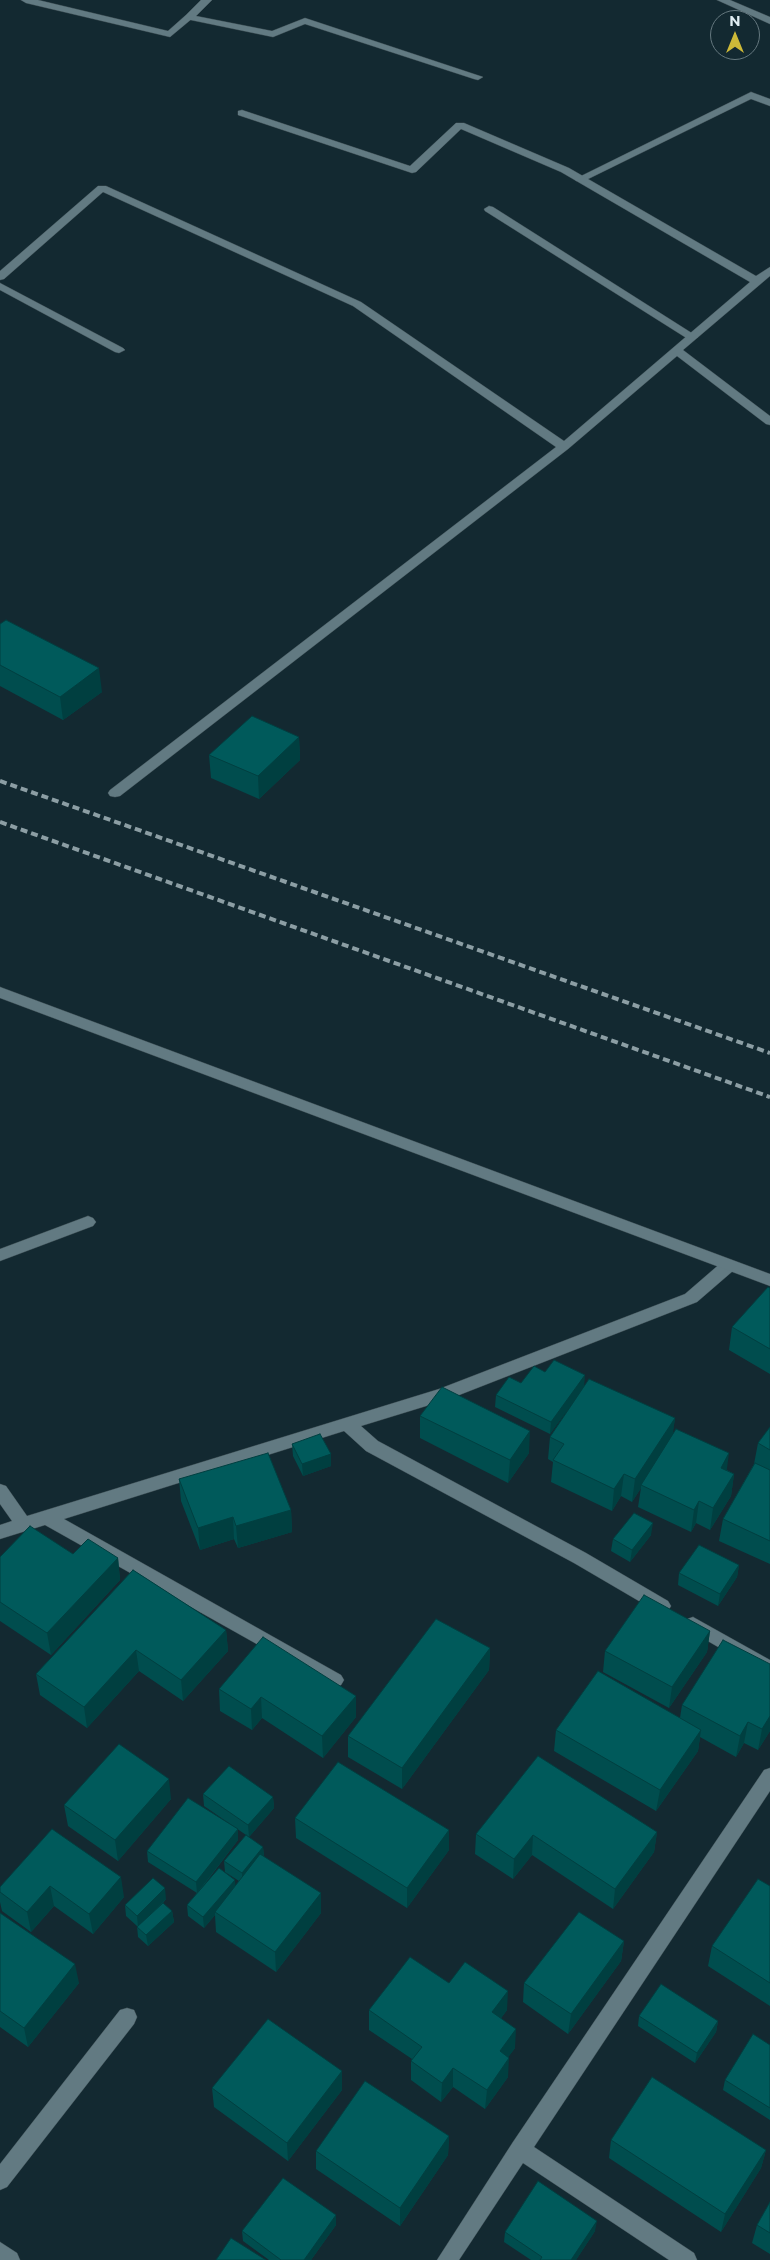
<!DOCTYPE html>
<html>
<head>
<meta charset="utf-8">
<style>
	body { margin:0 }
	#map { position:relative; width:770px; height:2260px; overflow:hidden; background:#132931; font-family:Montserrat,sans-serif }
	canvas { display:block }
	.north { position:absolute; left:710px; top:10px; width:50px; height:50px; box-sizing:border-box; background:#132931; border:1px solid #65787f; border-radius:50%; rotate:0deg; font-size:14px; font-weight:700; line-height:20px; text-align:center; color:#e0eef3 }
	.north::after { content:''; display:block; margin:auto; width:18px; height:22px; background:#cdb938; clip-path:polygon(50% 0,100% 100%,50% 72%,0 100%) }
</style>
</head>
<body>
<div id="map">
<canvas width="770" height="2260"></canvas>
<div class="north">N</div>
</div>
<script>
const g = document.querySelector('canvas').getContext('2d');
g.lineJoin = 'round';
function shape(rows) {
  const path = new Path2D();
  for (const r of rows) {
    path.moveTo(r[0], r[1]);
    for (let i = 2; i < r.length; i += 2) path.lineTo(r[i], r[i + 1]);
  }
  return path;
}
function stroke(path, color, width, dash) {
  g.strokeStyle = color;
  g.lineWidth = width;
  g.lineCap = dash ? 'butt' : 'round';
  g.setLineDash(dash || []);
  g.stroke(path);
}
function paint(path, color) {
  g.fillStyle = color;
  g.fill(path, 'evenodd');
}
const lane = shape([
	[201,0,212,0,196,16,272,31,305,18,483,77,478,80,474,79,305,24,273,37,186,19,186,15,201,0],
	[751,92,770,99,770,106,751,99,584,181,576,181,575,179,751,92],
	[489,206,493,207,698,337,692,340,688,339,485,211,484,209,489,206],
	[88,1216,93,1218,96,1222,93,1226,0,1261,0,1249,88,1216],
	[728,1260,734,1262,736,1266,734,1270,697,1302,449,1399,361,1426,378,1441,586,1553,668,1601,671,1606,668,1611,662,1613,656,1611,574,1563,366,1451,344,1431,64,1519,341,1675,344,1680,341,1685,335,1688,45,1525,0,1539,0,1525,12,1521,0,1504,0,1484,6,1486,27,1516,439,1389,685,1294,722,1262,728,1260],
	[693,1617,770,1660,770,1677,687,1629,684,1624,687,1619,693,1617],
	[770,1768,770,1791,534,2147,694,2253,697,2260,669,2260,523,2163,459,2260,437,2260,513,2142,764,1770,770,1768],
	[127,2008,134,2010,137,2017,134,2024,7,2187,0,2190,0,2164,120,2010,127,2008]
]);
const street = shape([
	[21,0,38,0,168,31,186,15,192,15,194,17,170,37,26,3,21,0],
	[717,0,730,0,770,17,770,24,717,0],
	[242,110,410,166,456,123,464,123,569,168,756,276,770,267,770,276,683,350,770,416,770,425,766,424,677,356,568,449,120,796,115,797,110,796,108,793,110,790,556,447,353,306,103,192,4,279,0,280,0,271,98,186,106,186,361,302,564,441,750,282,561,172,461,129,416,172,412,173,238,115,238,111,242,110],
	[0,283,123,348,125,350,119,353,115,352,0,290,0,283],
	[0,987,770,1274,770,1286,0,998,0,987],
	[0,2242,17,2253,20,2260,0,2260,0,2242]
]);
const rail = shape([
	[0,781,770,1053],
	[0,822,770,1097]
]);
const wall = shape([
	[0,624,102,692,63,720,0,686],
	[299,737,300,760,259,799,211,778,209,755],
	[770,1288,770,1374,729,1350,732,1327],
	[545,1372,584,1387,675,1418,672,1436,727,1470,734,1474,731,1496,710,1530,696,1523,691,1532,638,1507,641,1488,632,1502,621,1496,612,1511,551,1482,553,1462,548,1459,550,1437,578,1395,550,1434,495,1407,496,1395],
	[420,1416,529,1453,508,1483,420,1438],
	[770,1427,770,1564,719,1541,723,1519,754,1464,758,1443],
	[292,1444,331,1466,303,1476,293,1456],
	[179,1479,291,1510,292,1532,238,1548,234,1539,200,1550,181,1501],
	[651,1535,630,1562,611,1551,613,1539],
	[73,1554,118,1558,120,1580,51,1655,0,1621,0,1557],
	[739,1565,737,1577,718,1606,678,1585,679,1573],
	[133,1570,226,1630,228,1651,183,1701,139,1671,87,1728,40,1695,36,1674],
	[710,1631,707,1652,669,1708,603,1672,605,1651],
	[490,1648,489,1670,402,1789,348,1757,348,1736],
	[770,1664,770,1731,758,1750,744,1743,736,1757,700,1737,698,1751,656,1811,554,1751,556,1730,680,1718,682,1705],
	[219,1689,356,1696,356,1717,323,1758,262,1718,252,1730,220,1711],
	[203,1794,273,1797,274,1808,249,1837,204,1806],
	[171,1799,118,1861,68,1826,64,1805],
	[295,1818,449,1830,449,1850,407,1908,296,1838],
	[52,1829,124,1897,93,1934,54,1906,31,1932,2,1911,0,1902,0,1887],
	[238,1829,238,1840,201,1889,235,1886,239,1881,225,1872,224,1861,263,1847,264,1857,321,1913,276,1972,216,1932,215,1915,204,1928,188,1916,187,1905,197,1893,148,1862,147,1851],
	[657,1832,654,1852,613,1909,532,1855,513,1879,475,1854,476,1834],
	[770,1886,770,2006,708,1966,712,1946],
	[166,1899,163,1903,172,1911,174,1922,148,1946,138,1937,137,1926,126,1916,125,1905],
	[0,1913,79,1983,28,2047,0,2027],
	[624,1941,621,1961,568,2034,523,2002,524,1983],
	[449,1983,507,2010,501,2018,515,2048,508,2057,508,2077,485,2109,453,2087,441,2102,411,2080,411,2061,412,2059,369,2030,369,2010],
	[639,2016,718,2021,716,2032,695,2063,638,2026],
	[770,2045,770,2120,723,2090,725,2080],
	[342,2071,342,2090,288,2161,214,2107,212,2088],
	[449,2136,448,2155,400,2226,316,2169,316,2151],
	[611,2140,766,2150,761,2168,721,2232,609,2158],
	[770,2202,770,2254,752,2243,757,2225],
	[336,2215,336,2225,311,2260,269,2260,243,2241,242,2231],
	[595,2231,576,2260,531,2260,504,2242,505,2232]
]);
const shadedWall = shape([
	[99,668,102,692,63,720,60,697],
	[299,737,300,760,259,799,258,776],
	[585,1375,584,1388,550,1434,551,1422],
	[675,1418,672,1441,641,1485,641,1488,632,1502,635,1479],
	[530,1431,529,1453,508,1483,510,1460],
	[729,1453,726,1476,721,1468],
	[331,1454,331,1466,303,1476,302,1464],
	[624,1474,621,1496,612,1511,614,1489],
	[734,1474,731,1496,710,1530,713,1508],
	[699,1501,696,1523,691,1532,694,1510],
	[291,1510,292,1532,238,1548,236,1526],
	[233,1517,234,1539,200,1550,198,1528],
	[653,1523,651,1535,630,1562,632,1550],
	[118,1558,120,1580,51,1655,47,1633],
	[739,1565,737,1577,718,1606,720,1594],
	[226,1630,228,1651,183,1701,181,1680],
	[710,1631,707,1652,669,1708,672,1687],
	[490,1648,489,1670,402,1789,402,1768],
	[136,1650,139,1671,87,1728,84,1707],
	[356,1696,356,1717,323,1758,322,1736],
	[261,1697,262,1718,252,1730,251,1709],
	[770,1716,770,1731,758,1750,762,1729],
	[748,1722,744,1743,736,1757,740,1736],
	[701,1730,698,1751,656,1811,660,1790],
	[169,1779,171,1799,118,1861,115,1840],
	[273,1797,274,1808,249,1837,248,1825],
	[238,1829,238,1840,197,1893,196,1882],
	[449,1830,449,1850,407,1908,407,1888],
	[657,1832,654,1852,613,1909,615,1889],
	[533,1835,532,1855,513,1879,514,1859],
	[263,1847,264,1858,243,1884,242,1873],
	[121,1877,124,1897,93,1934,89,1914],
	[235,1880,236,1891,215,1912,215,1915,204,1928,203,1917],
	[50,1886,54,1906,31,1932,27,1912],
	[165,1888,166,1899,138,1927,137,1916],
	[321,1893,321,1913,276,1972,275,1952],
	[172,1911,174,1922,148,1946,146,1935],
	[624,1941,621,1961,568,2034,571,2014],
	[75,1964,79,1983,28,2047,24,2028],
	[508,1991,507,2010,491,2032,492,2012],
	[718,2021,716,2032,695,2063,697,2053],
	[516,2029,515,2048,499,2070,500,2051],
	[509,2058,508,2077,485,2109,487,2090],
	[453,2068,453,2087,441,2102,442,2083],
	[342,2071,342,2090,288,2161,287,2143],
	[449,2136,448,2155,400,2226,400,2208],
	[766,2150,761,2168,721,2232,725,2214],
	[336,2215,336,2225,311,2260,304,2260],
	[597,2221,595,2231,576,2260,571,2260]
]);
const building = shape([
	[6,620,99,668,60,697,0,665,0,624,6,620],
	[252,716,299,737,258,776,209,755,252,716],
	[768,1287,770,1288,770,1349,732,1327,768,1287],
	[554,1360,585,1375,551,1422,496,1395,509,1377,521,1383,534,1366,545,1372,554,1360],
	[589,1379,675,1418,635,1479,624,1474,614,1489,553,1460,564,1444,550,1437,589,1379],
	[442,1387,530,1431,510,1460,420,1416,442,1387],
	[770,1427,770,1450,758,1443,770,1427],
	[676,1429,729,1453,721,1468,734,1474,713,1508,699,1501,694,1510,641,1485,676,1429],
	[320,1434,331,1454,302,1464,292,1444,320,1434],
	[268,1453,291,1510,236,1526,233,1517,198,1528,179,1479,268,1453],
	[755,1463,770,1470,770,1541,723,1519,755,1463],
	[634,1513,653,1523,632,1550,613,1539,634,1513],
	[30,1526,73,1554,88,1539,118,1558,47,1633,0,1602,0,1557,30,1526],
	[699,1545,739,1565,720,1594,679,1573,699,1545],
	[133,1570,226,1630,181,1680,136,1650,84,1707,36,1674,133,1570],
	[644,1595,710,1631,672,1687,605,1651,644,1595],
	[436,1619,490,1648,402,1768,348,1736,436,1619],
	[263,1637,356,1696,322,1736,261,1697,251,1709,219,1689,263,1637],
	[723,1640,770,1664,770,1716,762,1729,748,1722,740,1736,682,1705,723,1640],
	[598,1671,701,1730,660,1790,556,1730,598,1671],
	[119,1744,169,1779,115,1840,64,1805,119,1744],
	[538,1756,657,1832,615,1889,533,1835,514,1859,476,1834,538,1756],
	[338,1762,449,1830,407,1888,295,1818,338,1762],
	[229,1766,273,1797,248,1825,203,1794,229,1766],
	[188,1798,238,1829,196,1882,147,1851,188,1798],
	[52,1829,121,1877,89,1914,50,1886,27,1912,0,1892,0,1887,52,1829],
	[246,1835,263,1847,242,1873,224,1861,246,1835],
	[260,1854,321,1893,275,1952,215,1912,260,1854],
	[219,1868,235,1880,203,1917,187,1905,219,1868],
	[153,1878,165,1888,137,1916,125,1905,153,1878],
	[758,1879,770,1886,770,1983,712,1946,758,1879],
	[163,1903,172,1911,146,1935,137,1927,163,1903],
	[579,1912,624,1941,571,2014,524,1983,579,1912],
	[0,1913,75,1964,24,2028,0,2011,0,1913],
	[410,1957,449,1983,465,1962,508,1991,492,2012,516,2029,500,2051,509,2058,487,2090,453,2068,442,2083,411,2061,422,2047,369,2010,410,1957],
	[661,1984,718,2021,697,2053,639,2016,661,1984],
	[268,2019,342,2071,287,2143,212,2088,268,2019],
	[753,2034,770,2045,770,2108,725,2080,753,2034],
	[652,2077,766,2150,725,2214,611,2140,652,2077],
	[365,2081,449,2136,400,2208,316,2151,365,2081],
	[283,2178,336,2215,304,2260,281,2260,242,2231,283,2178],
	[538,2181,597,2221,571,2260,540,2260,542,2257,505,2232,538,2181],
	[770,2202,770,2233,757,2225,770,2202],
	[231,2238,266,2260,216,2260,231,2238]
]);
stroke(lane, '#36474d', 1);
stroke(street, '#36474d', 1);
paint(lane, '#627a82');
paint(street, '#627a82');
stroke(rail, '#8c9ea4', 4, [7, 4]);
paint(wall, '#004d4e');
paint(shadedWall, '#003f40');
paint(building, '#005a5b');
stroke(building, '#003f40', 1);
</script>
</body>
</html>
